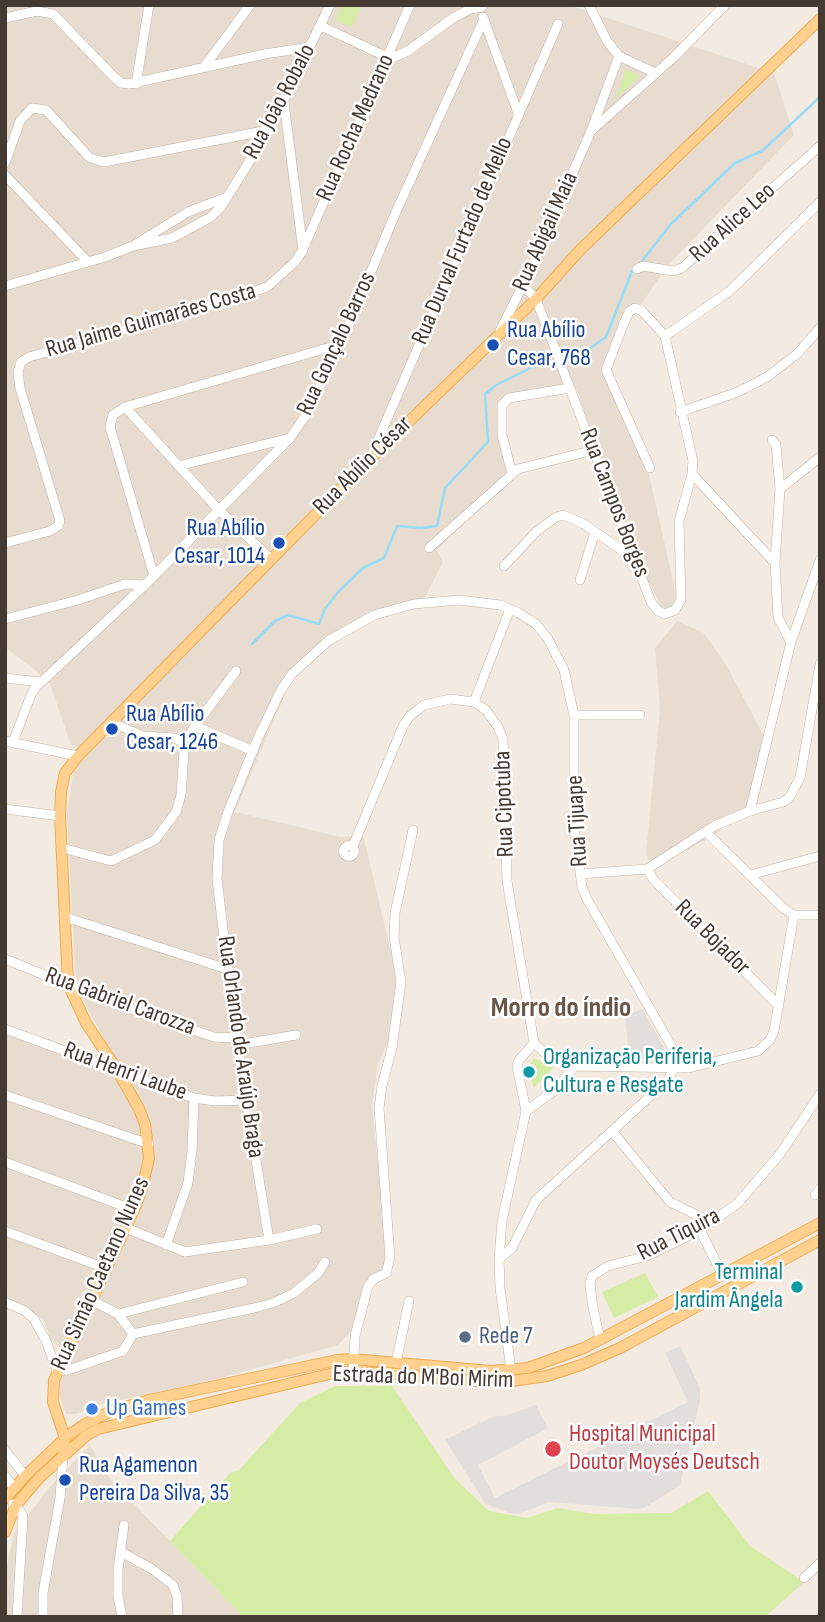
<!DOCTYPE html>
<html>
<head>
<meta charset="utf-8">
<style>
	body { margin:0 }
	#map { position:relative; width:825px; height:1622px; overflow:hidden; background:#f3ebe1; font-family:"Sofia Sans Condensed",sans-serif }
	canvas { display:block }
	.frame { position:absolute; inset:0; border:7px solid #443a32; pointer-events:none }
</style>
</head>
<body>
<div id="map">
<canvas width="825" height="1622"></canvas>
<div class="frame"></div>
</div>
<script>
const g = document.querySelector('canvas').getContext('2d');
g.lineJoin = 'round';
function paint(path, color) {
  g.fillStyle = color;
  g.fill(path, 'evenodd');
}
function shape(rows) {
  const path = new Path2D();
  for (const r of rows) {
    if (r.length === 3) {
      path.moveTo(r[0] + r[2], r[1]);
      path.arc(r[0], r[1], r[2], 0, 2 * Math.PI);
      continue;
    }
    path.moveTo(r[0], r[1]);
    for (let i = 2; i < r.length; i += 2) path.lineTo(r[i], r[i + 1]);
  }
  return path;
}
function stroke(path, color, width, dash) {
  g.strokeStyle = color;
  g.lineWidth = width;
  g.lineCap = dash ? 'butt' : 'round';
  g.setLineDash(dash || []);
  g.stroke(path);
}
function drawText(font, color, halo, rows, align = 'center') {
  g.font = font + ' "Sofia Sans Condensed",sans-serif';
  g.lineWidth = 5;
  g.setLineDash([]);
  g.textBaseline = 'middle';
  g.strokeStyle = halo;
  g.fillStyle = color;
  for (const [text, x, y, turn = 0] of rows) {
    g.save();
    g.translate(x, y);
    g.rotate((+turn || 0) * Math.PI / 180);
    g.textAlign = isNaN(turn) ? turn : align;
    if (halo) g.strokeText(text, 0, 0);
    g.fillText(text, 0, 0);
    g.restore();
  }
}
const residential = shape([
	[5,5,568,5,774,73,794,135,667,266,618,339,611,364,627,421,649,474,678,603,663,610,635,554,576,388,518,399,502,408,505,442,514,475,437,550,443,562,421,605,382,613,321,649,291,680,235,812,341,837,363,835,391,952,396,979,388,1042,378,1063,372,1105,388,1260,385,1269,372,1274,366,1282,352,1330,338,1345,213,1380,98,1405,76,1414,66,1414,60,1397,60,1380,69,1356,51,1340,43,1319,9,1300,5,1288,5,1026,87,1055,111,1053,76,985,67,815,73,773,91,750,71,745,49,681,5,647],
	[677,621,704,633,725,663,770,747,756,810,731,819,714,836,678,854,653,869,646,854,660,709,655,648],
	[90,1445,111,1480,243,1617,5,1617,5,1574,14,1533,49,1488]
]);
const green = shape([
	[342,5,361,5,352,27,336,20],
	[625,69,640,76,615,99,623,79],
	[534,1058,553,1068,534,1088,527,1068],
	[645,1273,658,1297,614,1318,602,1292],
	[335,1386,392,1386,455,1479,489,1511,527,1518,557,1508,594,1514,671,1513,708,1491,750,1546,804,1582,765,1617,243,1617,170,1541,230,1473,239,1470,300,1403]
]);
const parking = shape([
	[642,1009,664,1047,658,1061,629,1057,625,1016],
	[680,1346,700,1388,700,1401,680,1485,644,1508,638,1509,549,1502,518,1514,510,1513,486,1504,445,1440,494,1416,504,1416,536,1405,548,1428,478,1465,495,1498,688,1402,665,1353]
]);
const stream = shape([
	[642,261,671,224,735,163,762,151,820,97],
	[252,644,275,621,288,615,319,624,325,609,338,592,363,568,384,558,397,526,421,528,437,526,445,488,488,442,485,394,496,385,543,362,559,363,579,356,606,337,632,271]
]);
const minor = shape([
	[589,5,607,41,619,56,655,73],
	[483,17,518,113],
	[5,18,37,11,53,14,114,77,121,83,129,84,265,54,310,47],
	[321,26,387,57,394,57,408,51,453,18,470,9,482,7],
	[204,67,250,5],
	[136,84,149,5],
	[592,130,674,57,725,5],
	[5,163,20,121,32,108,46,110,90,158,104,162,269,130],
	[5,175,88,262],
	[136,244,188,212,227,197],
	[304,247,410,5],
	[637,269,643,266,673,271,682,268,820,146],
	[523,285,536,299,651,602,658,611,665,614,675,610,681,600,679,521,692,474,693,461,665,336,642,311,635,308,629,312,624,323,606,370,650,468],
	[5,286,105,257,133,246,172,238,211,217,221,207,269,130,330,5],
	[500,331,527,277,591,131,619,56],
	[665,336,730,291,820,202],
	[125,407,218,509,271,559],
	[680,412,738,392,767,377,797,354,820,328],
	[772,440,776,445,780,489,775,563,778,618,791,642],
	[371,456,558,24],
	[178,466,290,438],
	[512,474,502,435,502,405,509,398,570,388],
	[692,474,775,563],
	[780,489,820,457],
	[5,543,50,531,58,526,60,521,20,388,18,372,21,362,29,357,185,313,267,287,295,262,303,250,284,103],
	[429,548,518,469,594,450],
	[504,566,536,532,556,517,563,515,584,524,634,559],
	[154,576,110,427,113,415,125,407,341,344],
	[580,580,595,532],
	[5,619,78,600,125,584,145,585],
	[5,678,41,682],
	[474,702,510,609],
	[574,715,640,715],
	[111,722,143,736,174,738,186,743],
	[195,726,236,671],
	[5,741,78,756],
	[13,742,31,695,35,688,145,585,290,438,306,415,341,344,395,214,484,19],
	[5,809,60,816],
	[750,811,783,802,789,798,800,778,820,664],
	[706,832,783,908,794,915,820,915],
	[349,851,5.5],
	[353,846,403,726,410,716,424,705,450,699,474,702,486,710,498,727,503,739,507,881,534,1043,546,1054,575,1066,689,1068,758,1051,770,1040,774,1031,794,915],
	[62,848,111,861,155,840,176,812,181,795,184,752,188,737,195,726,253,751],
	[647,869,653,879,779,1006],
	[580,874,647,869,714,826,750,811,791,642,820,560],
	[750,875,820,856],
	[65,917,227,969],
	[5,959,108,1001,178,1025,214,1037,236,1038],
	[5,1029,194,1098,215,1101,247,1100],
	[237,1045,296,1035],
	[5,1095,149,1144],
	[526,1111,517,1066,519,1060,534,1043],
	[612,1131,670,1202,711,1222],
	[5,1162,134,1210],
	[815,1195,820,1189],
	[126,1228,185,1252,269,1240,317,1229],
	[700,1230,723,1276],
	[5,1231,105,1268],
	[269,1240,236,1038,217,879,219,840,228,812,258,738,281,690,292,674,328,641,374,615,414,604,459,600,500,605,519,613,536,624,548,639,564,670,574,715,574,828,582,887,587,899,672,1047,676,1064,668,1080,536,1200,512,1248,499,1259,500,1288,511,1370],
	[166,1245,188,1183,192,1152,194,1098],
	[499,1259,502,1221,526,1111,555,1090,575,1066],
	[91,1300,118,1314,243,1282],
	[5,1302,25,1311,34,1319,46,1341,57,1371,68,1370,123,1351,133,1334],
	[118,1314,133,1334,254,1308,273,1303,294,1293,318,1273,325,1262],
	[600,1340,592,1302,590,1284,592,1276,608,1266,647,1256,668,1246,700,1230,737,1204,780,1154,820,1094],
	[396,1363,409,1301],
	[353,1371,355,1336,368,1286,374,1279,386,1273,390,1258,379,1108,382,1086,392,1048,401,982,394,937,395,913,413,830],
	[5,1450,25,1476],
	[5,1476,14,1488],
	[13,1504,16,1505,23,1516,17,1617],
	[121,1552,152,1569,173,1585,177,1596,178,1617],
	[804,1578,820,1563],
	[43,1617,43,1593,60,1498,63,1456],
	[122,1617,118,1596,118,1570,124,1525]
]);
const major = shape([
	[63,1456,65,1438,53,1402,54,1380,134,1210,142,1189,149,1158,145,1124,139,1109,116,1068,86,1023,68,984,60,816,61,792,65,773,78,756,370,459,536,299,580,250,820,19],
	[5,1499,25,1476,65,1438,85,1424,111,1411,149,1400,337,1360,353,1359,491,1371,528,1368,584,1348,820,1223],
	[5,1532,16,1505,40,1477,87,1435,98,1429,338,1372,388,1373,498,1383,547,1376,581,1365,620,1348,820,1240]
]);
const markers = [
	[493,345,7,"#1a4fb4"],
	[279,543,7,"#1a4fb4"],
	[112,729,7,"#1a4fb4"],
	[529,1072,7,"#0f9aa8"],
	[797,1287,7,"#0f9aa8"],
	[465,1337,7,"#5c6f8a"],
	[92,1409,7,"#3f7fe0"],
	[553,1449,9,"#e0444e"],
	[65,1480,7,"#1a4fb4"]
];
const streetNames = [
	["Rua João Robalo",280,102,-62],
	["Rua Rocha Medrano",356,128,-66],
	["Rua Alice Leo",733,223,-42],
	["Rua Abigail Maia",546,232,-66],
	["Rua Durval Furtado de Mello",463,241,-67],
	["Rua Jaime Guimarães Costa",151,321,-16],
	["Rua Gonçalo Barros",337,344,-65],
	["Rua Abílio César",363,466,-45],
	["Rua Campos Borges",614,503,69],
	["Rua Cipotuba",505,804,-92],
	["Rua Tijuape",578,821,-93],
	["Rua Bojador",712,938,45],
	["Rua Gabriel Carozza",120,1002,20],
	["Rua Orlando de Araújo Braga",240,1047,82],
	["Rua Henri Laube",125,1072,20],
	["Rua Tiquira",679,1235,-27],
	["Rua Simão Caetano Nunes",101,1274,-66],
	["Estrada do M'Boi Mirim",423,1378,2]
];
const transitNames = [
	["Rua Abílio",507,331],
	["Cesar, 768",507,359],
	["Rua Abílio",265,529,"right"],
	["Cesar, 1014",265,557,"right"],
	["Rua Abílio",126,715],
	["Cesar, 1246",126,743],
	["Rua Agamenon",79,1466],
	["Pereira Da Silva, 35",79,1494]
];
const cultureNames = [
	["Organização Periferia,",543,1058],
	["Cultura e Resgate",543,1086],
	["Terminal",783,1273,"right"],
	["Jardim Ângela",783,1301,"right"]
];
const serviceNames = [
	["Rede 7",479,1337]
];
const shopNames = [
	["Up Games",106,1409]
];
const healthNames = [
	["Hospital Municipal",569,1435],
	["Doutor Moysés Deutsch",569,1463]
];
const quarterNames = [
	["Morro do índio",561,1009]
];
paint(residential, '#e7dccf');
paint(green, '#d5eca5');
paint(parking, '#e2dedb');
stroke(stream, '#96dbf7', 2.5);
stroke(minor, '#c1b4a6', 10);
stroke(major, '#efac53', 12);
stroke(minor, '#fff', 9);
stroke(major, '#ffd08e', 10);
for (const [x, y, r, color] of markers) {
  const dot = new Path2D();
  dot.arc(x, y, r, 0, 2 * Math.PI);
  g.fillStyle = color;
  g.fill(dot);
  stroke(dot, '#fff', 2.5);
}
drawText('24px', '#443a32', '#fff', streetNames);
drawText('24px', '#164399', '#fff', transitNames, 'left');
drawText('24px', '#0d838f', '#fff', cultureNames, 'left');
drawText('24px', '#4e5e75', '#fff', serviceNames, 'left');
drawText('24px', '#366cbe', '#fff', shopNames, 'left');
drawText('24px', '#be3a42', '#fff', healthNames, 'left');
drawText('bold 28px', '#685748', '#fff', quarterNames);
</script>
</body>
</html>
